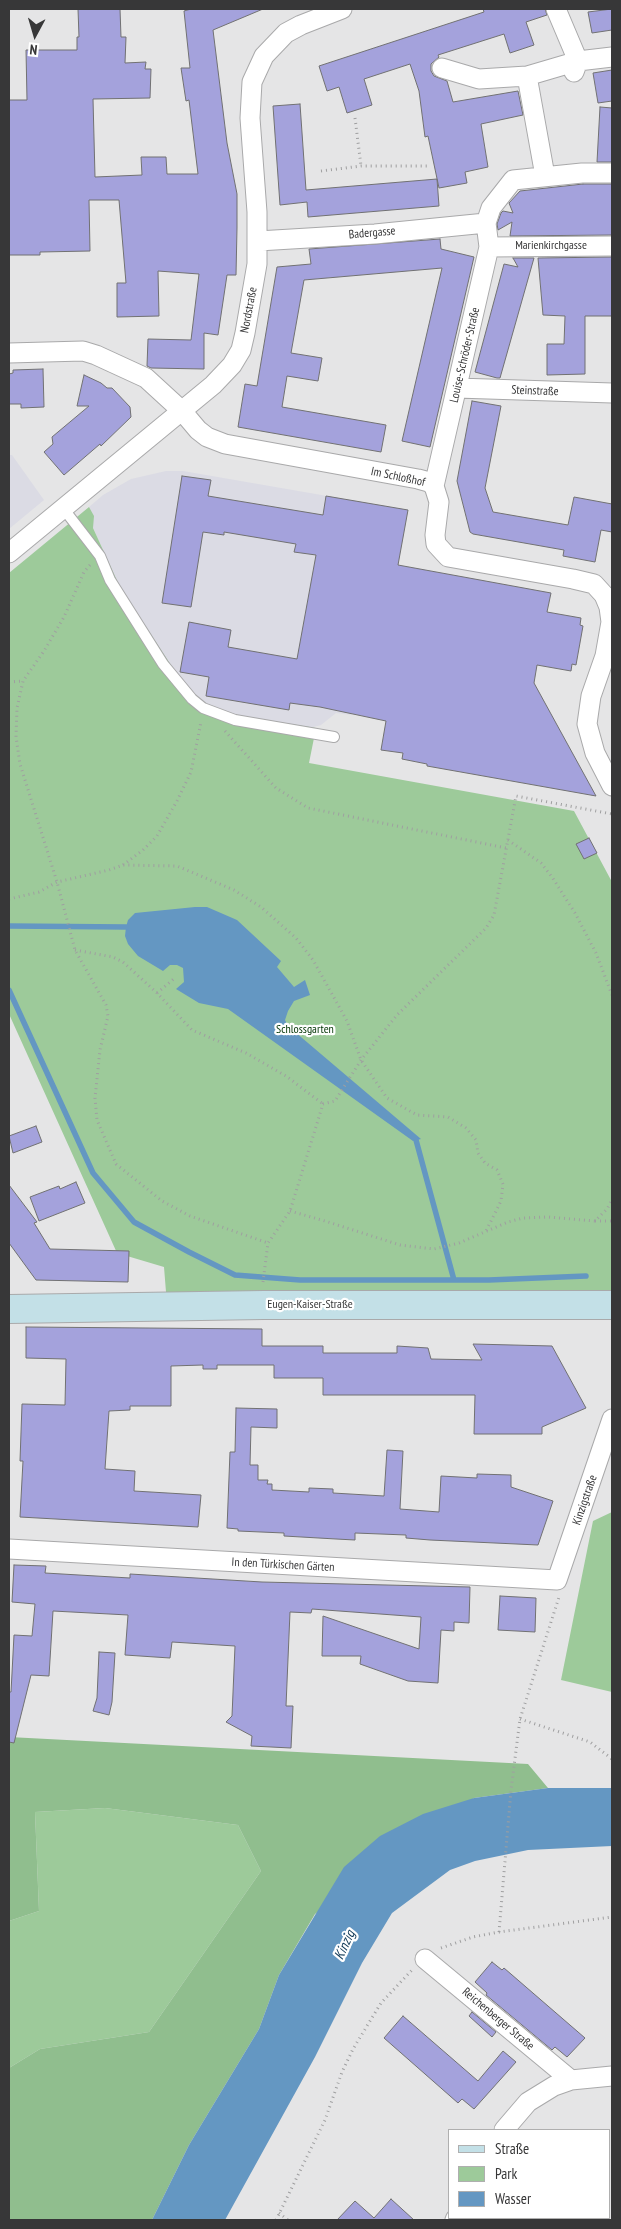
<!DOCTYPE html>
<html>
<head>
<meta charset="utf-8">
<style>
	body { margin:0 }
	#map { position:relative; width:621px; height:2229px; overflow:hidden; background:#e5e5e6; font-family:"PT Sans Narrow",sans-serif }
	canvas { display:block }
	.frame { position:absolute; inset:0; border:10px solid #373738; pointer-events:none }
	.legend { position:absolute; left:448px; top:2129px; width:162px; height:90px; box-sizing:border-box; background:#fff; border:1px solid #afafaf; margin:0; padding:6px 9px; list-style:none; font-size:15px; color:#373738 }
	.legend li { display:flex; align-items:center; gap:10px; height:25px }
	.legend b { width:25px; border:1px solid #afafaf }
	.north { position:absolute; left:10px; top:10px; width:50px; height:50px; -webkit-text-stroke:4px #fff; paint-order:stroke; rotate:186deg; font-size:14px; font-weight:700; line-height:20px; text-align:center; color:#373738 }
	.north::after { content:''; display:block; margin:auto; width:18px; height:22px; background:#373738; clip-path:polygon(50% 0,100% 100%,50% 72%,0 100%) }
</style>
</head>
<body>
<div id="map">
<canvas width="621" height="2229"></canvas>
<div class="frame"></div>
<ul class="legend">
<li><b style="height:6px;background:#c3e0e7"></b>Straße</li>
<li><b style="height:14px;background:#9dca9a"></b>Park</li>
<li><b style="height:14px;background:#6497c2"></b>Wasser</li>
</ul>
<div class="north">N</div>
</div>
<script>
const g = document.querySelector('canvas').getContext('2d');
g.lineJoin = 'round';
function paint(path, color) {
  g.fillStyle = color;
  g.fill(path, 'evenodd');
}
function shape(rows) {
  const path = new Path2D();
  for (const r of rows) {
    path.moveTo(r[0], r[1]);
    for (let i = 2; i < r.length; i += 2) path.lineTo(r[i], r[i + 1]);
  }
  return path;
}
function stroke(path, color, width, dash) {
  g.strokeStyle = color;
  g.lineWidth = width;
  g.lineCap = dash ? 'butt' : 'round';
  g.setLineDash(dash || []);
  g.stroke(path);
}
function drawText(font, color, halo, rows, align = 'center') {
  g.font = font + ' "PT Sans Narrow",sans-serif';
  g.lineWidth = 4.5;
  g.setLineDash([]);
  g.textBaseline = 'middle';
  g.strokeStyle = halo;
  g.fillStyle = color;
  for (const [text, x, y, turn = 0] of rows) {
    g.save();
    g.translate(x, y);
    g.rotate((+turn || 0) * Math.PI / 180);
    g.textAlign = isNaN(turn) ? turn : align;
    if (halo) g.strokeText(text, 0, 0);
    g.fillText(text, 0, 0);
    g.restore();
  }
}
const built = shape([
	[9,455,12,455,44,500,9,529],
	[166,471,183,471,408,510,398,565,359,675,352,715,336,713,321,725,309,728,234,715,208,705,184,685,120,587,93,528,89,507,103,495,131,479]
]);
const green = shape([
	[89,507,94,516,93,528,120,587,184,685,208,705,234,715,316,728,309,763,574,811,612,882,612,1290,582,1293,166,1292,164,1267,117,1253,9,1014,9,573],
	[612,1512,612,1692,561,1680,593,1521],
	[105,1808,238,1825,261,1871,149,2032,40,2049,9,2068,9,1921,39,1911,35,1812]
]);
const forest = shape([
	[9,1737,528,1764,548,1788,474,1798,315,1914,279,1975,259,2029,189,2145,152,2220,9,2220,9,2068,40,2049,149,2032,261,1871,238,1825,105,1808,35,1812,39,1911,9,1921]
]);
const water = shape([
	[195,907,207,907,237,920,281,961,277,967,294,987,305,980,310,995,294,1001,288,1011,285,1020,288,1026,421,1139,413,1141,228,1009,199,1003,176,989,184,982,183,968,177,965,170,965,163,971,138,956,128,944,125,936,126,927,128,920,135,913],
	[548,1788,612,1788,612,1846,528,1850,475,1861,450,1870,392,1913,362,1963,315,2057,225,2220,152,2220,189,2145,259,2029,279,1975,344,1867,380,1836,423,1814,474,1798]
]);
const stream = shape([
	[9,926,126,927],
	[9,990,93,1173,134,1222,189,1252,235,1275,300,1280,489,1280,586,1276],
	[416,1140,454,1280]
]);
const building = shape([
	[78,9,120,9,121,37,126,37,125,63,146,62,145,69,151,69,150,98,93,99,95,177,142,175,141,157,166,157,167,174,198,174,189,100,186,101,181,68,190,68,184,11,191,9,263,9,213,30,227,143,237,194,237,228,236,275,227,275,218,335,204,333,204,369,151,368,147,366,148,339,191,340,199,274,158,271,159,316,117,317,117,283,126,283,119,200,89,200,90,251,40,252,40,255,9,255,9,100,27,100,26,50,77,50,77,37,79,37,78,9],
	[483,9,545,9,547,15,526,22,534,45,510,53,504,34,438,55,439,57,431,64,431,71,434,76,447,81,453,102,518,91,523,115,481,124,488,167,465,172,467,183,439,188,428,136,425,137,419,91,410,64,364,79,372,105,347,113,339,87,327,91,319,66,484,12,483,9],
	[612,9,612,30,592,33,588,12,612,9],
	[612,70,612,101,598,103,593,73,612,70],
	[300,104,306,190,437,179,439,206,308,217,307,202,280,205,273,106,300,104],
	[600,107,612,108,612,162,597,162,600,107],
	[583,184,612,184,612,235,510,236,512,222,498,230,497,224,501,213,503,211,513,213,509,203,520,191,583,184],
	[440,239,441,249,474,257,430,447,402,441,442,268,304,280,291,353,322,358,318,381,287,376,282,407,386,425,381,452,238,427,245,384,257,386,277,267,311,264,309,249,440,239],
	[612,257,612,316,585,316,585,374,547,375,547,344,564,344,565,316,543,315,538,258,612,257],
	[513,258,534,258,500,378,497,378,475,372,504,264,518,267,513,258],
	[43,369,44,407,21,408,21,404,9,404,9,374,13,373,13,370,43,369],
	[84,375,101,383,107,388,112,388,130,407,131,417,101,446,100,444,64,475,44,452,53,444,52,437,89,406,77,406,84,375],
	[472,401,501,406,485,488,493,512,568,525,574,497,612,504,612,532,601,530,595,562,563,556,564,550,473,534,470,532,457,481,472,401],
	[182,476,211,480,208,496,323,515,326,496,408,510,398,565,551,593,547,612,581,618,580,625,583,626,576,665,572,664,571,671,537,665,534,683,596,796,427,766,427,764,402,759,403,753,381,750,386,721,320,707,290,703,289,710,206,696,209,677,180,672,189,622,231,630,228,647,297,659,316,555,294,552,296,544,224,532,224,535,203,532,191,607,162,603,182,476],
	[589,838,597,853,584,859,576,844,589,838],
	[36,1126,42,1142,13,1153,9,1136,36,1126],
	[76,1182,85,1203,39,1221,30,1197,59,1186,60,1189,76,1182],
	[9,1185,37,1222,34,1223,50,1249,129,1251,128,1282,36,1280,9,1243,9,1185],
	[26,1327,262,1329,262,1346,323,1346,323,1353,397,1353,397,1346,428,1348,431,1359,482,1360,473,1344,552,1346,586,1408,542,1427,542,1434,474,1434,475,1395,323,1395,323,1378,274,1378,274,1365,217,1365,217,1369,203,1369,203,1365,171,1366,171,1406,130,1406,130,1410,109,1411,105,1469,135,1471,134,1491,201,1495,198,1527,20,1517,23,1461,20,1461,22,1404,65,1405,66,1359,26,1358,26,1327],
	[236,1408,277,1409,277,1428,251,1427,250,1465,258,1465,258,1480,268,1480,267,1484,272,1484,272,1490,309,1492,309,1488,333,1489,333,1493,384,1496,387,1450,403,1451,400,1509,439,1512,441,1476,477,1478,477,1474,511,1475,511,1487,553,1501,538,1545,430,1540,406,1538,406,1535,355,1533,355,1540,336,1539,284,1536,284,1533,238,1531,238,1529,227,1528,230,1452,235,1452,236,1408],
	[14,1565,46,1566,45,1573,130,1578,130,1574,262,1582,470,1587,469,1623,454,1622,454,1631,441,1630,438,1683,408,1681,360,1664,361,1656,322,1656,323,1616,419,1649,421,1617,312,1609,311,1613,290,1612,286,1706,293,1706,291,1748,251,1746,252,1736,226,1722,232,1716,235,1646,172,1642,170,1658,125,1655,128,1615,53,1611,49,1676,31,1675,14,1743,9,1742,9,1692,11,1692,14,1635,32,1636,35,1604,12,1602,14,1565],
	[500,1596,536,1598,535,1632,498,1630,500,1596],
	[99,1652,115,1653,112,1702,109,1715,93,1711,97,1698,99,1652],
	[492,1962,502,1970,504,1968,585,2038,567,2057,555,2047,552,2050,486,1995,487,1993,475,1982,492,1962],
	[472,2012,496,2032,492,2037,469,2016,472,2012],
	[403,2016,478,2081,503,2051,516,2062,474,2109,462,2099,458,2103,384,2038,403,2016],
	[391,2199,414,2220,337,2220,355,2201,374,2218,391,2199]
]);
const path = shape([
	[355,118,361,166],
	[321,171,361,166,429,166],
	[90,565,84,572,64,617,44,651,23,681,17,708,16,737,20,764,57,882,75,950,106,1005,108,1016,100,1050,95,1098,97,1120,116,1164,162,1201,190,1216,268,1243],
	[9,682,23,681],
	[225,731,276,788,308,808,506,848],
	[508,840,541,863,552,877,575,913,596,953,612,995],
	[123,865,143,850,157,836,177,801,191,772,201,722],
	[9,899,39,892,57,882,109,870,123,865,177,866,234,890,261,907,296,938,313,960,347,1021,361,1060,387,1098,417,1115,448,1117,466,1128,476,1140,478,1153,485,1163,497,1170,503,1184,501,1201,485,1233],
	[75,950,113,957,123,962,157,993,192,1030,246,1053,286,1076,323,1104],
	[157,993,176,977],
	[290,1211,325,1221,400,1245,434,1249,459,1243,508,1222,523,1218,548,1217,595,1221,607,1209,612,1200],
	[595,1221,612,1221],
	[263,1282,268,1243,290,1211,323,1104,335,1101,361,1060,397,1015,486,928,494,915,516,796,612,814],
	[520,1719,590,1742,612,1759],
	[499,1932,511,1790,520,1719,559,1597],
	[441,1948,473,1937,499,1932,612,1917],
	[279,2213,288,2220],
	[276,2220,325,2120,342,2072,353,2049,381,2003,412,1970],
	[500,2220,501,2218]
]);
const lane = shape([
	[63,508,100,556,110,580,163,664,192,699,203,708,235,720,334,737]
]);
const street = shape([
	[556,9,578,61,574,72],
	[442,68,479,79,527,76,578,61,612,57],
	[527,76,545,176],
	[258,241,375,234,486,223],
	[489,247,612,246],
	[9,353,83,351,96,355,146,378,182,411,198,430,207,437,225,444,418,479,429,482,434,486,439,502,435,535,436,544,448,557,573,579,594,584,604,595,609,607,611,622,605,656,591,696,587,724,595,753,612,786],
	[457,388,612,393],
	[434,486,489,247,486,223,491,208,513,180,582,173,612,173],
	[9,553,213,385,232,365,241,350,245,333,257,264,257,212,250,118,252,82,264,56,286,33,301,25,342,9],
	[9,1549,557,1580,612,1419],
	[425,1959,571,2080],
	[504,2130,528,2102,554,2086,571,2080,612,2076],
	[455,2220,456,2218]
]);
const secondary = shape([
	[9,1309,264,1305,612,1305]
]);
const streetNames = [
	["Badergasse",372,233,-5],
	["Marienkirchgasse",551,246],
	["Nordstraße",249,310,-79],
	["Louise-Schröder-Straße",465,355,-77],
	["Steinstraße",535,391,2],
	["Im Schloßhof",398,477,12],
	["Eugen-Kaiser-Straße",310,1305],
	["Kinzigstraße",585,1500,-71],
	["In den Türkischen Gärten",283,1565,3],
	["Reichenberger Straße",498,2019,40]
];
const parkNames = [
	["Schlossgarten",305,1030]
];
const waterNames = [
	["Kinzig",345,1945,-65]
];
paint(built, '#dbdbe4');
paint(green, '#9dca9a');
paint(forest, '#90be8e');
paint(water, '#6497c2');
stroke(stream, '#6497c2', 5.5);
paint(building, '#a4a2dc');
stroke(building, '#717172', 1);
stroke(lane, '#a9a9aa', 12);
stroke(street, '#a9a9aa', 21);
stroke(secondary, '#a9a9aa', 30);
stroke(path, '#9f9fa0', 3, [1, 4]);
stroke(lane, '#fff', 10);
stroke(street, '#fff', 19);
stroke(secondary, '#c3e0e7', 28);
drawText('12px', '#373738', '#fff', streetNames);
drawText('12px', '#033505', '#fff', parkNames);
drawText('italic 14px', '#103956', '#fff', waterNames);
</script>
</body>
</html>
